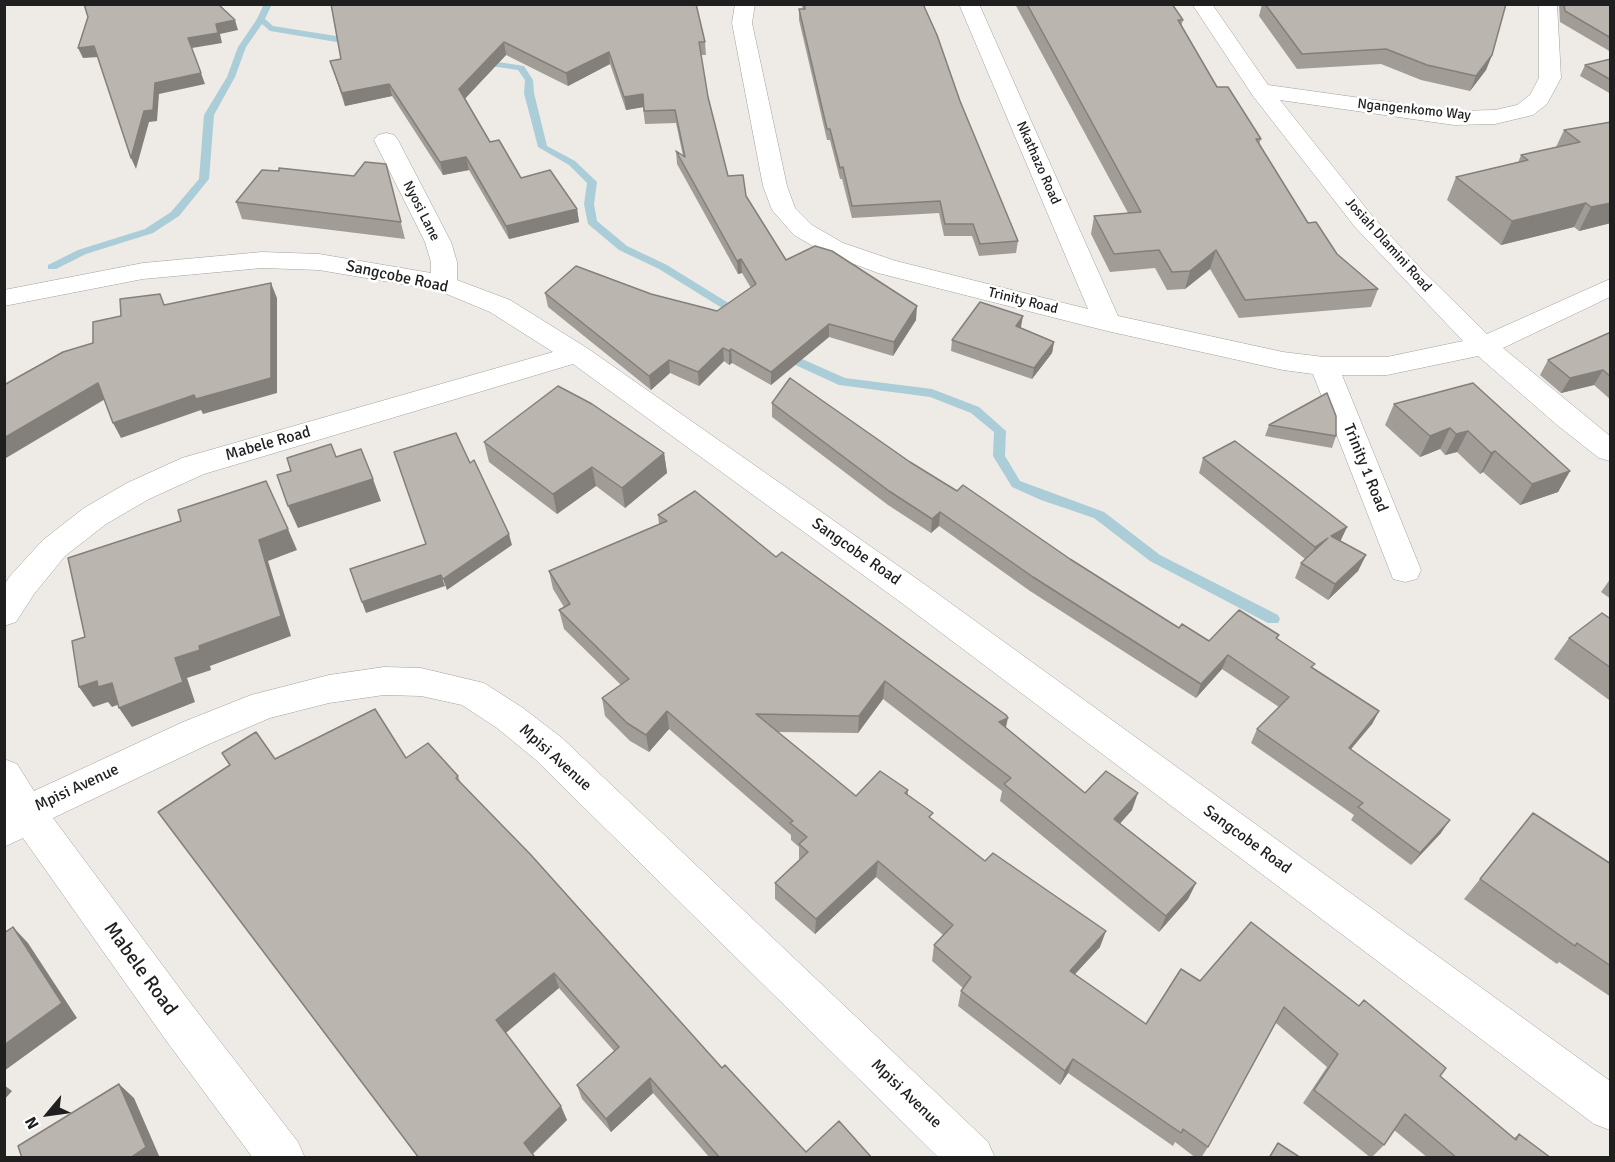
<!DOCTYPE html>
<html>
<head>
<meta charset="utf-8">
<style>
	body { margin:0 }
	#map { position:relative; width:1615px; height:1162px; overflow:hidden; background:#eeebe6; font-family:Signika,sans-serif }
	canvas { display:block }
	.frame { position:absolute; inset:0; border:6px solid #1f1f1f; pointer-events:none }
	.north { position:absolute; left:18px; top:1084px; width:60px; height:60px; -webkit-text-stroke:4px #fff; paint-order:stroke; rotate:241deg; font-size:16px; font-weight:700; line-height:24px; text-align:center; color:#1f1f1f }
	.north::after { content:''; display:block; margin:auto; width:21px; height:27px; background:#1f1f1f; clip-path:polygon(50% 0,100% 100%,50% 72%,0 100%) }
</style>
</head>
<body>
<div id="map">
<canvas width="1615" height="1162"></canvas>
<div class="frame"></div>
<div class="north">N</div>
</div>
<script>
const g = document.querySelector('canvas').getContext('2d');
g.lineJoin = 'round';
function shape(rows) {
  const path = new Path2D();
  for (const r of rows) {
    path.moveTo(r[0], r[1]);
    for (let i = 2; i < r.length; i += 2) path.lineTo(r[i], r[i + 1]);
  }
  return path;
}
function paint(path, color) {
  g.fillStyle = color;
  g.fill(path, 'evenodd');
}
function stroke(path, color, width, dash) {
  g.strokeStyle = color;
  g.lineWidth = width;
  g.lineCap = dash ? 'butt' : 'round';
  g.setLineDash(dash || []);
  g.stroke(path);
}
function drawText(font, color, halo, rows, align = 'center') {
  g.font = font + ' Signika,sans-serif';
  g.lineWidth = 5;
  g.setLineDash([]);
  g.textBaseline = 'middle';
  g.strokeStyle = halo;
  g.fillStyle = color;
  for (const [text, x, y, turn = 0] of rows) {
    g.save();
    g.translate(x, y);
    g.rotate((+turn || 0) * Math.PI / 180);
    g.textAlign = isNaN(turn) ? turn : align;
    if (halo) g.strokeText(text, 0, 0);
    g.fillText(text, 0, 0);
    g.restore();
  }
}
const stream = shape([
	[264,4,272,4,265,19,273,26,355,39,359,42,355,45,270,31,262,24,246,47,235,77,214,115,209,179,179,216,153,233,86,254,56,269,48,269,48,265,78,250,145,229,171,212,199,179,204,115,227,77,238,47,257,19,264,4],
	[479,59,524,66,533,80,534,93,547,146,575,161,597,182,594,204,597,221,627,246,667,265,730,304,742,319,740,321,732,321,722,308,659,269,619,250,588,224,584,204,587,183,569,165,538,147,524,93,525,80,518,70,476,64,475,62,479,59],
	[784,351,845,378,932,389,979,407,1006,431,1005,456,1020,481,1104,512,1160,555,1278,615,1280,619,1278,623,1268,623,1150,561,1094,518,1041,500,1012,487,993,456,994,432,971,413,930,397,839,385,780,358,778,355,784,351]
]);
const minor = shape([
	[735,4,755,4,752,23,787,186,795,208,812,225,843,243,896,261,1088,309,959,4,979,4,1118,316,1283,352,1324,357,1387,357,1463,341,1355,227,1253,96,1192,4,1212,4,1268,85,1454,111,1495,110,1517,105,1530,95,1539,78,1539,7,1541,4,1557,4,1561,78,1547,104,1533,115,1495,124,1454,125,1280,100,1373,217,1422,270,1487,334,1610,279,1610,297,1503,348,1610,436,1610,461,1599,458,1557,425,1478,356,1387,375,1342,375,1421,570,1417,579,1405,582,1393,579,1313,374,1283,370,1107,331,878,273,825,253,794,235,772,210,763,186,732,23,735,4],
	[386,133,394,135,398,140,451,242,457,262,457,280,510,300,587,348,927,586,1610,1081,1610,1130,1594,1124,903,604,573,364,204,474,149,499,106,524,65,556,34,594,16,622,4,626,4,585,10,576,43,540,84,508,127,483,182,458,553,352,490,312,437,290,319,270,262,268,143,279,4,306,4,290,143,263,262,252,319,254,431,273,431,262,425,242,374,140,378,135,386,133],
	[384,667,421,668,484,683,523,708,562,738,988,1142,995,1158,939,1158,536,760,497,728,462,705,421,696,384,695,329,703,270,718,209,744,53,818,195,1009,298,1142,305,1158,253,1158,165,1039,23,838,4,847,4,759,17,764,34,791,183,722,251,695,329,675,384,667]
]);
const wall = shape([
	[331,4,705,42,706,55,701,55,708,97,728,176,746,196,786,260,916,320,893,356,829,337,771,385,732,363,729,365,724,361,699,386,670,373,651,390,548,307,545,293,651,294,717,311,751,288,742,273,738,274,677,164,676,151,683,156,676,123,645,124,643,107,626,110,610,64,568,86,506,55,465,98,490,142,521,178,577,209,579,222,509,239,469,170,443,175,392,96,345,106,330,61,341,59],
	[801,4,923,4,960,101,1018,241,1016,253,979,256,972,236,944,236,939,213,852,218,842,179,840,179,830,140,827,140,799,20,799,9,803,9],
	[1015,4,1172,4,1183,20,1181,27,1217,87,1261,139,1259,144,1308,223,1337,254,1378,289,1371,307,1239,318,1210,269,1185,289,1167,290,1155,268,1110,272,1091,234,1094,216,1128,213],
	[1262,4,1506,4,1492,55,1486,70,1470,91,1421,80,1381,64,1297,69,1259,16],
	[1559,4,1611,4,1611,52,1560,22],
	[1611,59,1611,94,1580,76,1585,65],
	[1611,122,1611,223,1579,231,1574,227,1501,245,1447,200,1456,177,1518,163,1521,155,1556,147,1564,130],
	[386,164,405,239,242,219,236,202,354,176],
	[1021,327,1021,328,1054,342,1052,353,1032,379,951,351,952,340],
	[1611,332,1611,400,1594,385,1561,393,1540,375,1548,360],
	[1473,383,1570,471,1558,492,1520,505,1483,472,1480,474,1457,452,1445,455,1440,449,1420,457,1385,425,1394,404],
	[772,403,910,462,1070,559,1179,628,1209,641,1279,635,1277,639,1312,668,1379,711,1372,724,1351,749,1441,833,1411,865,1351,820,1354,815,1251,743,1257,729,1279,707,1222,669,1196,698,1030,591,939,526,931,533,888,505,772,417],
	[1269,425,1336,436,1332,448,1265,436],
	[484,442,664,453,667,473,625,508,596,486,557,514,489,462],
	[1203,458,1347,527,1340,541,1366,555,1358,571,1328,600,1295,578,1301,563,1305,559,1199,473],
	[658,515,776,557,1006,728,1085,793,1132,810,1120,823,1196,883,1188,899,1159,932,1000,801,1002,791,883,699,858,733,778,732,856,796,908,790,908,795,932,820,985,861,1100,947,1075,974,1146,1024,1200,981,1251,922,1440,1076,1514,1138,1519,1134,1551,1158,1428,1158,1394,1130,1384,1145,1371,1158,1303,1103,1327,1067,1276,1023,1208,1147,1201,1158,1196,1158,1175,1142,1173,1146,1068,1073,1060,1085,958,1006,961,991,963,988,932,961,934,945,943,935,876,877,815,934,775,899,775,883,799,860,799,847,791,840,791,835,669,729,649,752,630,741,605,716,602,698,621,685,564,629,559,610,564,607,553,589,549,571,659,524],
	[1611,578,1611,599,1601,592],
	[1611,619,1611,699,1609,700,1554,659,1569,638],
	[222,753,275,759,406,758,458,776,460,782,722,1068,806,1152,872,1158,710,1158,653,1093,611,1132,582,1099,577,1085,614,1051,559,988,506,1033,567,1120,533,1154,535,1158,419,1158,158,812,230,766],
	[1533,813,1611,864,1611,997,1559,962,1557,964,1464,899]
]);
const shadedWall = shape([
	[235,20,238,30,220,34,222,43,192,48,188,38,216,24],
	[504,42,506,55,462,102,459,89],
	[94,46,99,57,83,58,78,48],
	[609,52,610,64,568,86,566,73],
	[1492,55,1486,70,1470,91,1476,76],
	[201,73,205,84,159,94,157,121,149,122,136,169,131,158,144,111,155,83],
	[389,84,392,96,345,106,342,93],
	[643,94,644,107,626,110,624,97],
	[466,157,469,170,443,175,440,162],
	[1586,203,1574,227,1501,245,1512,221],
	[1611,203,1611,223,1579,231,1591,207],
	[577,209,579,222,509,239,506,226],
	[1216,250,1210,269,1185,289,1190,271],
	[741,259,742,273,738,274,737,261],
	[271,283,277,298,277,393,203,414,201,410,121,438,113,423],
	[917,306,916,320,893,356,894,342],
	[1023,316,1021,327,1014,337,1016,326],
	[829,324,829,337,771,385,771,372],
	[1054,342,1052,353,1032,379,1034,368],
	[723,348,724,361,699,386,698,372],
	[731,349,732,363,729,365,729,351],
	[669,360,670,373,651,390,649,376],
	[1603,370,1594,385,1561,393,1570,378],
	[98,383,107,398,6,458,4,456,4,438],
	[1450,428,1440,449,1420,457,1430,436],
	[1468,431,1457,452,1445,455,1456,434],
	[1495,451,1483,472,1480,474,1491,453],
	[664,453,667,473,625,508,622,488],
	[592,467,596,486,557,514,553,494],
	[1570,471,1558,492,1520,505,1532,484],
	[373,479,381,501,298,528,288,506],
	[940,512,939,526,931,533,932,519],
	[1347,527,1340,542,1331,536],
	[288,529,297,550,268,561,291,636,210,666,211,670,187,678,195,702,132,727,119,708,175,658,199,646,259,540],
	[509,534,512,545,447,590,443,579],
	[1328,538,1308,562,1315,547],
	[1366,555,1358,571,1328,600,1335,584],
	[441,575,445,586,366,613,362,602],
	[1228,655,1222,669,1196,698,1201,684],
	[97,681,112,683,125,702,112,707,108,702,93,707,79,687],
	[885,681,883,699,858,733,859,716],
	[667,711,669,729,649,752,646,735],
	[1379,711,1372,724,1341,761,1349,748],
	[1008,718,1004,736,999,722],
	[1138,793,1132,810,1109,836,1114,819],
	[1450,820,1441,833,1411,865,1420,853],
	[878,861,876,877,815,934,816,919],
	[1196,883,1188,899,1159,932,1166,916],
	[13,927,28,943,77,1018,4,1071,4,1045],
	[1106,931,1100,947,1064,986,1070,971],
	[554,973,559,988,503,1035,496,1020],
	[1073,1059,1068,1073,1060,1085,1065,1071],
	[650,1078,653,1093,611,1132,606,1119],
	[119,1084,134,1098,160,1158,130,1158],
	[4,1085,12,1091,4,1100],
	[561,1106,567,1120,530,1156,524,1143]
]);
const building = shape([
	[84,4,218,4,235,20,216,24,218,33,188,38,201,73,155,83,153,110,144,111,131,158,94,46,78,48,88,17,84,4],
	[331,4,696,4,705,42,699,42,708,97,728,176,743,175,746,196,786,260,815,246,832,251,917,306,894,342,829,324,771,372,731,349,729,351,723,348,698,372,669,360,649,376,545,293,576,266,651,294,717,311,756,284,741,259,737,261,676,151,685,157,675,110,644,111,643,94,624,97,609,52,566,73,504,42,459,89,490,142,499,140,521,178,550,170,577,209,506,226,466,157,440,162,389,84,342,93,330,61,341,59,331,4],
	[804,4,923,4,937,35,960,101,1018,241,980,244,973,224,945,224,940,201,852,206,843,167,840,168,830,129,827,129,799,9,805,9,804,4],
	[1027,4,1172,4,1183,20,1178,20,1217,87,1228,87,1261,139,1256,139,1308,223,1316,222,1337,254,1378,289,1245,300,1216,250,1190,271,1172,272,1159,250,1114,254,1094,216,1141,212,1027,4],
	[1265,4,1506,4,1492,55,1476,76,1427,65,1386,49,1302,54,1265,4],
	[1564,4,1611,4,1611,38,1565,11,1564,4],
	[1611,59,1611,80,1585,65,1611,59],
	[1611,122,1611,203,1591,207,1586,203,1512,221,1456,177,1528,160,1521,155,1580,142,1564,130,1611,122],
	[365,162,386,164,401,222,236,202,262,170,279,171,279,168,354,176,365,162],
	[271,283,271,378,196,399,194,395,113,423,98,383,4,438,4,385,63,352,93,343,93,322,121,316,120,299,160,294,164,305,271,283],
	[980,302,1023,316,1016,326,1054,342,1034,368,952,340,980,302],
	[1611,332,1611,377,1603,370,1570,378,1548,360,1611,332],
	[790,378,910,462,957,491,963,485,1070,559,1179,628,1182,624,1209,641,1239,610,1279,635,1276,638,1315,664,1311,667,1379,711,1349,748,1450,820,1420,853,1358,807,1363,803,1257,729,1289,697,1228,655,1201,684,1033,577,940,512,932,519,889,491,772,403,790,378],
	[1473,383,1570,471,1532,484,1495,451,1491,453,1468,431,1456,434,1450,428,1430,436,1394,404,1473,383],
	[558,386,592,404,664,453,622,488,592,467,553,494,484,442,558,386],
	[1327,393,1336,416,1336,436,1269,425,1327,393],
	[456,433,470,463,474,460,509,534,443,579,441,575,362,602,350,569,426,544,394,452,456,433],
	[1235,441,1347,527,1331,536,1366,555,1335,584,1301,563,1328,538,1315,547,1203,458,1235,441],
	[331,444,336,457,361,449,373,479,288,506,277,475,291,471,287,458,331,444],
	[266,481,288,529,259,540,281,616,199,646,200,650,175,658,183,682,119,708,112,683,98,687,97,681,79,687,72,641,85,637,68,558,181,521,178,510,266,481],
	[695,491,776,557,782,552,1006,715,1008,718,999,722,1085,793,1106,771,1138,793,1114,819,1196,883,1166,916,1004,784,1011,778,885,681,859,716,756,714,856,796,880,771,908,790,905,793,933,813,929,817,985,861,993,853,1106,931,1070,971,1146,1024,1181,969,1200,981,1251,922,1359,1006,1364,1000,1446,1068,1440,1076,1516,1140,1519,1134,1551,1158,1457,1158,1405,1114,1384,1145,1314,1090,1338,1054,1284,1007,1208,1147,1183,1129,1181,1133,1073,1059,1065,1071,961,991,971,977,934,945,953,925,878,861,816,919,775,883,808,852,799,844,807,837,790,823,793,821,667,711,646,735,627,723,602,698,629,679,559,610,570,604,549,571,667,521,658,515,695,491],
	[1602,613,1611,619,1611,668,1569,638,1602,613],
	[375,709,406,758,428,743,458,776,456,778,531,855,722,1068,725,1065,806,1152,839,1121,872,1158,720,1158,650,1078,606,1119,577,1085,619,1047,554,973,496,1020,561,1106,524,1143,534,1156,532,1158,419,1158,158,812,230,765,222,753,256,732,275,759,375,709],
	[1533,813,1611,864,1611,966,1577,943,1575,946,1480,879,1533,813],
	[13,927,62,1003,4,1045,4,933,13,927],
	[119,1084,146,1147,130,1158,22,1158,18,1146,119,1084],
	[1278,1143,1301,1158,1269,1158,1278,1143]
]);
const farStreetnames = [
	["Ngangenkomo Way",1414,110,6],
	["Nkathazo Road",1038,163,66],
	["Nyosi Lane",421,211,63],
	["Josiah Dlamini Road",1388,245,48],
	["Trinity Road",1023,301,14]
];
const streetNames = [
	["Sangcobe Road",397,277,12],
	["Mabele Road",268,444,-16],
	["Trinity 1 Road",1365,468,68],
	["Sangcobe Road",856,552,35],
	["Mpisi Avenue",555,758,42],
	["Mpisi Avenue",77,788,-25],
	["Sangcobe Road",1247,840,36],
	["Mpisi Avenue",906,1094,44]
];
const nearStreetnames = [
	["Mabele Road",140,969,54]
];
paint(stream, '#aacdd8');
stroke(minor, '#a0a0a0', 1);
paint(minor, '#fff');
paint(wall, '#a19c96');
paint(shadedWall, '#837f7a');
paint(building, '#bbb5af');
stroke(building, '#837f7a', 1.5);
drawText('14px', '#1f1f1f', '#fff', farStreetnames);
drawText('16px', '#1f1f1f', '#fff', streetNames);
drawText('20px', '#1f1f1f', '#fff', nearStreetnames);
</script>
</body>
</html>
